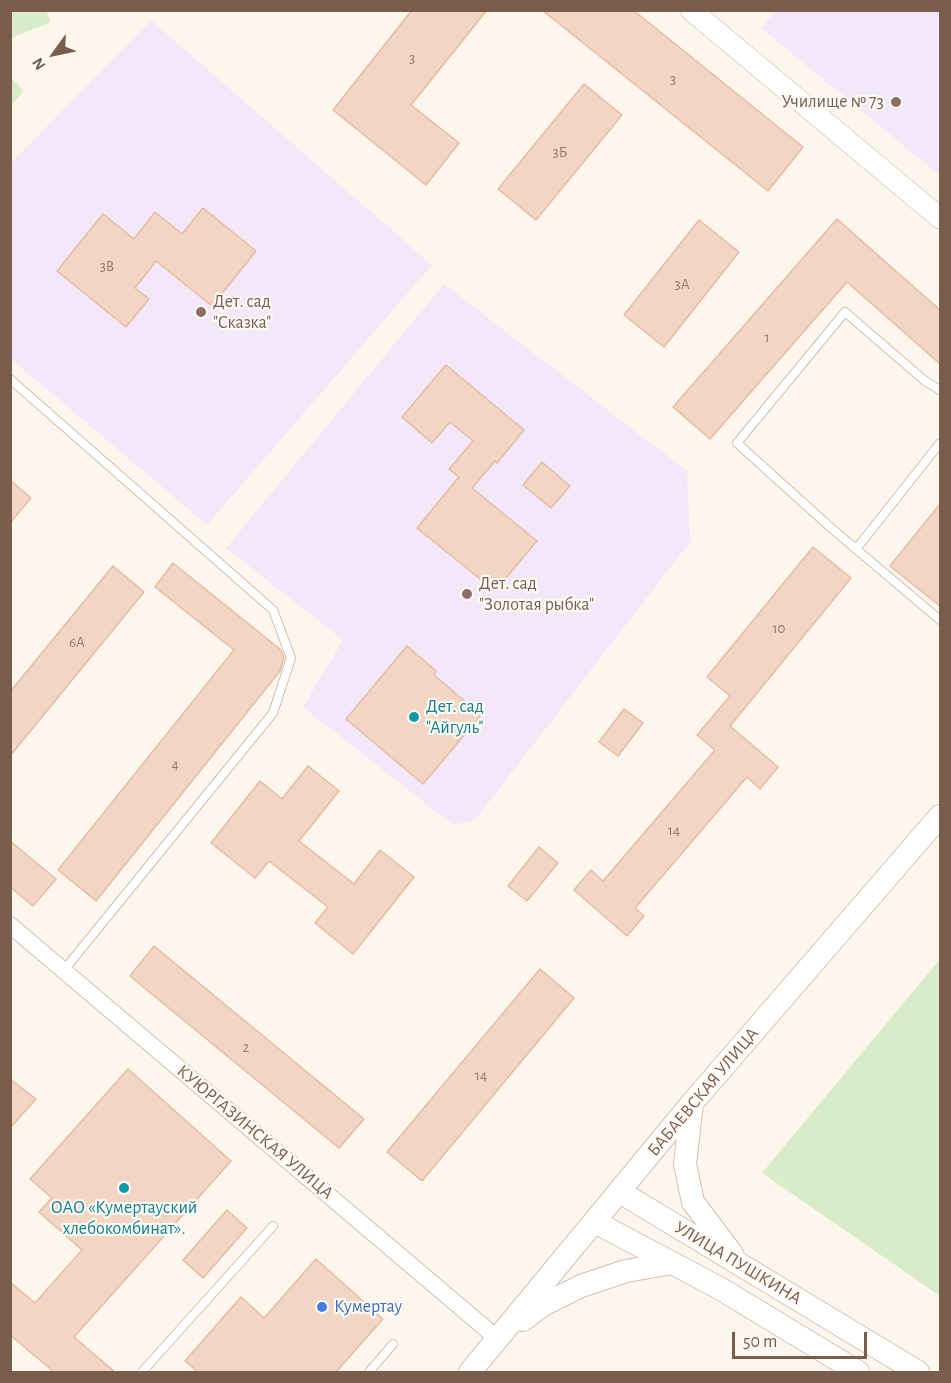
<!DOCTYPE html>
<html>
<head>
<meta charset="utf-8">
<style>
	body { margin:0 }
	#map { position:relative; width:951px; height:1383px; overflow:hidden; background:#fdf6ec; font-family:"Alegreya Sans",sans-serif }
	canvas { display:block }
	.frame { position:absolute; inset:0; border:12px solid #7a5c4d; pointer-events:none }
	.north { position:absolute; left:24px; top:24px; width:60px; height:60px; -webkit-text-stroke:4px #fffaf3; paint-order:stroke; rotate:237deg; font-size:16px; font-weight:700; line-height:24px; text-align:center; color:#7a5c4d }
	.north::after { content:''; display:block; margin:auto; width:21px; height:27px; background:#7a5c4d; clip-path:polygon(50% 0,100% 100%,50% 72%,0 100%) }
	.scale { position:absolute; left:732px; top:1332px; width:135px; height:27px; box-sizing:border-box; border:3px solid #7a5c4d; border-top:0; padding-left:8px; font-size:18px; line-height:21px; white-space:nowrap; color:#7a5c4d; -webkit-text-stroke:4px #fffaf3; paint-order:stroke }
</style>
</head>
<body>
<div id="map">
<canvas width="951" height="1383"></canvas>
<div class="frame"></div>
<div class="north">N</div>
<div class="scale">50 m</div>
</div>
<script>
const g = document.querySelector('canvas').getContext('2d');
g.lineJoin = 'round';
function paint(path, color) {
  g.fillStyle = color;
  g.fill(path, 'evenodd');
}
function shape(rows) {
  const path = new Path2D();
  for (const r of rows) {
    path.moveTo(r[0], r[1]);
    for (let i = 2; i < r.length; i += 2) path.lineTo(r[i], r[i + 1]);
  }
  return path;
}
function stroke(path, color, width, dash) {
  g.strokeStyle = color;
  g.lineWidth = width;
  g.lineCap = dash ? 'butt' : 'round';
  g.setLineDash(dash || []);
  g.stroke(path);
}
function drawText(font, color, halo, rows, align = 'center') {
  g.font = font + ' "Alegreya Sans",sans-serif';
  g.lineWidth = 4.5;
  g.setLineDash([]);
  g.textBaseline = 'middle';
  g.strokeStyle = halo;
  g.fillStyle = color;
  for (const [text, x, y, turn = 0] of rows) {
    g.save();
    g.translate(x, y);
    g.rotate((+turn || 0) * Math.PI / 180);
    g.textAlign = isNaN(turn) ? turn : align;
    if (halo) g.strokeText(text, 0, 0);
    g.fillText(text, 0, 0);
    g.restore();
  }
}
const education = shape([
	[775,11,940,11,940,176,761,28],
	[151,20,432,265,207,525,11,359,11,163],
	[444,284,687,471,690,542,475,820,453,825,303,707,343,640,226,548]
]);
const green = shape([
	[11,10,46,11,51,22,11,38],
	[11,77,24,91,11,105,10,105],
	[940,959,940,1296,762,1173]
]);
const building = shape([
	[412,10,487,10,411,105,459,143,426,185,333,110,412,10],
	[542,10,633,10,803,147,768,191,542,10],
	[584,84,622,115,536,220,498,189,584,84],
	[203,208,256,251,212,306,156,261,135,288,149,299,126,327,57,271,103,214,134,239,155,212,182,234,203,208],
	[837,219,940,310,940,364,847,282,710,439,673,407,837,219],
	[699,220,739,252,664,347,624,315,699,220],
	[446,365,524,430,497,463,495,461,472,488,537,541,495,591,417,528,459,477,449,469,473,441,450,422,432,443,402,417,446,365],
	[542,462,570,486,551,508,523,485,542,462],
	[10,480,31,498,10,523,10,480],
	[940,504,940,606,890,566,940,504],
	[813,547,851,578,730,726,778,767,760,789,747,777,635,908,644,916,627,936,574,890,591,870,603,881,715,750,697,735,730,696,707,677,813,547],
	[173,563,281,650,284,658,280,671,96,901,58,870,234,650,155,587,173,563],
	[113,566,144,592,10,756,10,692,113,566],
	[407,646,436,671,434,675,481,715,423,784,346,719,407,646],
	[624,709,643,723,618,756,599,742,624,709],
	[308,766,339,791,299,841,354,884,380,850,414,877,353,954,315,923,328,907,269,861,255,878,211,843,260,781,282,799,308,766],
	[10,841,56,879,33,906,10,887,10,841],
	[539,847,558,863,527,901,508,886,539,847],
	[154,946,364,1119,339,1148,130,976,154,946],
	[540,969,574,998,422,1181,387,1152,540,969],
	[128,1069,231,1161,74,1337,115,1372,54,1372,10,1335,10,1282,35,1303,82,1250,39,1212,52,1198,30,1179,128,1069],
	[10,1079,36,1099,10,1128,10,1079],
	[227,1210,247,1228,203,1278,183,1260,227,1210],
	[316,1259,383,1319,336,1372,198,1372,185,1361,241,1297,264,1318,316,1259]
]);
const service = shape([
	[10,379,273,610,291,658,273,713,64,970],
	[940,390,925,381,845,312,737,443,830,527,940,620],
	[857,548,940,443],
	[142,1372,273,1226],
	[369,1372,393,1344]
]);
const minor = shape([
	[10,925,498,1339]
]);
const tertiary = shape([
	[691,10,940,218]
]);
const secondary = shape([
	[692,1103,685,1164,693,1202,732,1254],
	[620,1192,918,1372],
	[595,1222,721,1289,858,1372],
	[523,1320,543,1305,581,1286,626,1271,673,1263],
	[470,1372,692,1103,940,816]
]);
const markers = [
	[896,102,6,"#8d6e63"],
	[201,312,6,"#8d6e63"],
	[467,594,6,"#8d6e63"],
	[414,717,6,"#0f9aa8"],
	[124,1188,6,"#0f9aa8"],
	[322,1307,6,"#3f7fe0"]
];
const numberNames = [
	["3",412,58],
	["3",673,79],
	["3Б",560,152],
	["3В",107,266],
	["3А",682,284],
	["1",767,337],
	["10",779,628],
	["6А",77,642],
	["4",175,764],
	["14",674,830],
	["2",246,1047],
	["14",481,1075]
];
const educationNames = [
	["Училище № 73",884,102,"right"],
	["Дет. сад",213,302],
	["\"Сказка\"",213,323],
	["Дет. сад",479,584],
	["\"Золотая рыбка\"",479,605]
];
const cultureNames = [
	["Дет. сад",426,707],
	["\"Айгуль\"",426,728],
	["ОАО «Кумертауский",124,1208,"center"],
	["хлебокомбинат».",124,1229,"center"]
];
const streetNames = [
	["БАБАЕВСКАЯ УЛИЦА",703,1092,-50],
	["КУЮРГАЗИНСКАЯ УЛИЦА",255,1132,40],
	["УЛИЦА ПУШКИНА",738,1263,31]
];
const shopNames = [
	["Кумертау",334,1307]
];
paint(education, '#f3e8fa');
paint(green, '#d8ecc9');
paint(building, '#f3d5c3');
stroke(building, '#e6bba3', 1.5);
stroke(service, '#d1beb0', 10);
stroke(minor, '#d1beb0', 18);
stroke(tertiary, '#d1beb0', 22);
stroke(secondary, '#d6c0b0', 24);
stroke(service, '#fff', 8);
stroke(minor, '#fff', 16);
stroke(tertiary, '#fff', 21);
stroke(secondary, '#fff', 22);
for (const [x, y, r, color] of markers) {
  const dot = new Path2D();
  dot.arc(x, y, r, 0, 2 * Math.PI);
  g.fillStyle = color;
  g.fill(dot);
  stroke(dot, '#fffaf3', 2);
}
drawText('15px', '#987a6a', null, numberNames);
drawText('18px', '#785e54', '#fffaf3', educationNames, 'left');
drawText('18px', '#0d838f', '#fffaf3', cultureNames, 'left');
drawText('18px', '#7a5c4d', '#fffaf3', streetNames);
drawText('18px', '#366cbe', '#fffaf3', shopNames, 'left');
</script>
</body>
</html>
